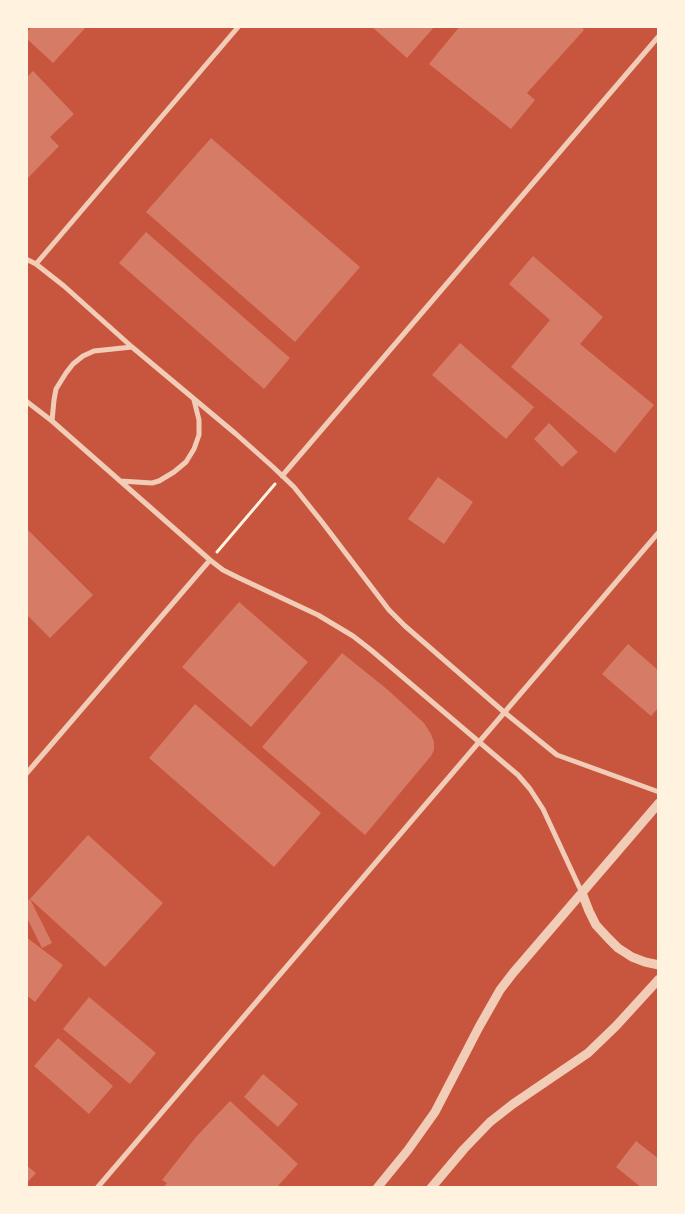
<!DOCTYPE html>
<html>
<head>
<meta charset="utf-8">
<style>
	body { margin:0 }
	#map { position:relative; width:685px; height:1214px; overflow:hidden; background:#c8553d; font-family:Rubik,sans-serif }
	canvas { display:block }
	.frame { position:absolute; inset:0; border:28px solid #fff3e0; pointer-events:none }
</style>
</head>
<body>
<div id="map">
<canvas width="685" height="1214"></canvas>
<div class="frame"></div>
</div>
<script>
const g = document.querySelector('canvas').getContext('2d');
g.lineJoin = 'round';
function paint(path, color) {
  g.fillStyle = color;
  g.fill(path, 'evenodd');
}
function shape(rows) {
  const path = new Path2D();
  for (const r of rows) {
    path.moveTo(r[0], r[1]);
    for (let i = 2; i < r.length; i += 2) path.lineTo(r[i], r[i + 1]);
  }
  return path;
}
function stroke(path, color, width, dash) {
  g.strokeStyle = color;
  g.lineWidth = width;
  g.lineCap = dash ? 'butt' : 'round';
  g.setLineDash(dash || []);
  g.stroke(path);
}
const building = shape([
	[32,26,87,26,53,63,26,38,26,33],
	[371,26,435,26,407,58],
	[460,26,581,26,584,30,527,93,535,100,511,129,429,64],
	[33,71,74,114,50,137,59,146,26,180,26,78],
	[211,138,360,267,295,342,146,212],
	[146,232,290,358,264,389,119,263],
	[533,256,603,317,580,344,654,405,615,453,511,367,550,320,509,284],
	[460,343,534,407,506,439,432,375],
	[549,423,578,452,562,467,534,439],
	[438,477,473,502,444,544,408,519],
	[26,528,93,595,50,638,26,614],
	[239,602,308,662,251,727,182,667],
	[628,644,659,671,659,707,651,716,602,674],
	[342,653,388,690,424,723,431,734,434,742,434,750,431,756,365,835,262,747],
	[195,704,321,813,274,867,149,758],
	[88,835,163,903,105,967,30,899],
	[30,899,52,943,42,948,26,916,26,901],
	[26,937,63,965,35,1002,26,995],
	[89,997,156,1053,130,1084,63,1029],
	[58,1038,113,1086,89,1114,34,1066],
	[263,1074,298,1104,278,1127,244,1097],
	[230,1101,298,1164,276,1188,163,1188,167,1183,162,1180,196,1137],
	[636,1141,659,1159,659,1188,642,1188,616,1167],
	[26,1165,36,1173,26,1184]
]);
const path = shape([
	[217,552,275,484]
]);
const minor = shape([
	[26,259,36,264,64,286,132,347,236,434,273,467,294,487,322,522,389,610,405,626,504,712,557,755,659,792],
	[36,264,239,26],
	[26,401,52,421,210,560,223,570,237,577,318,615,353,636,371,650,518,775,530,789,543,809,582,893],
	[52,421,54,400,56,389,66,373,73,364,83,356,94,351,132,347],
	[282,476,659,36],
	[120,481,152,483,159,481,174,472,186,462,194,449,199,435,199,420,194,400],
	[26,774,210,560],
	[97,1188,659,532]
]);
const tertiary = shape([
	[582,893,589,911,596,925,608,938,618,948,632,957,645,962,659,965],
	[377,1188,408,1150,435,1112,479,1027,500,990,513,973,659,803],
	[431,1188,464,1149,490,1122,513,1104,588,1053,616,1026,659,979]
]);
paint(building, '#d67c66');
stroke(path, '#fff3e0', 3);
stroke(minor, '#f1ccb7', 5);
stroke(tertiary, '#f1ccb7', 9);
</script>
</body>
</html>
